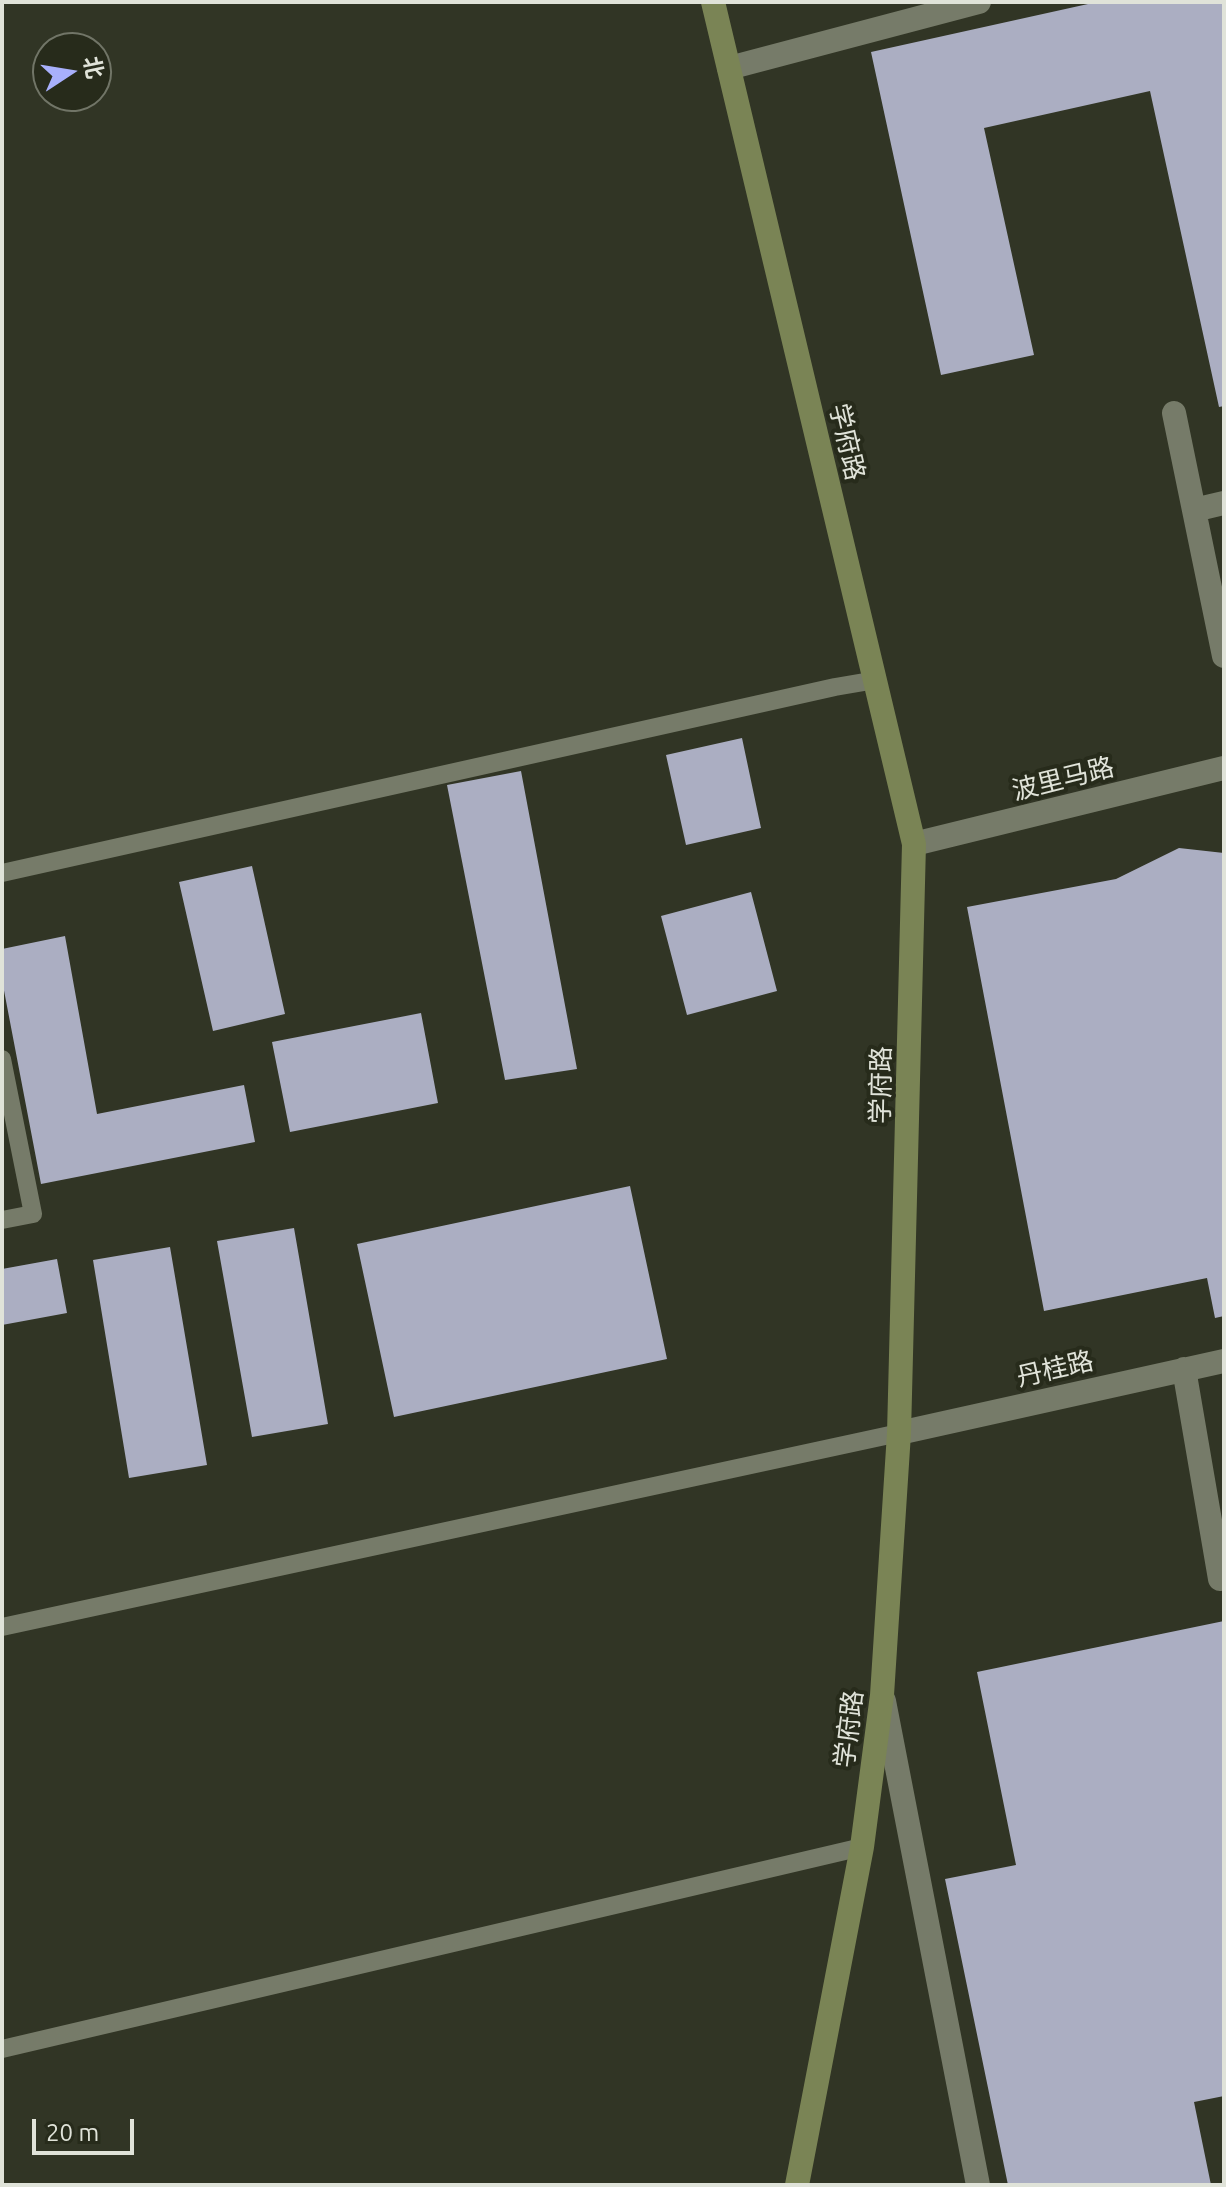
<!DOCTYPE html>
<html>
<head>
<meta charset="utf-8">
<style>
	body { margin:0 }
	#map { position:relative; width:1226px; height:2187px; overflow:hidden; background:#313525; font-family:Ubuntu,"Noto Sans SC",sans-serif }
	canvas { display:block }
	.frame { position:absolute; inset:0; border:4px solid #e0e3d9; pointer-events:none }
	.north { position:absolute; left:32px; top:32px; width:80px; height:80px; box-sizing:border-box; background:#272b1b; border:2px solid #717567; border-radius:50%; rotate:78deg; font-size:22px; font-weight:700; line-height:32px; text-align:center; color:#e0e3d9 }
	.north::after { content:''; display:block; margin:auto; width:28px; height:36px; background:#a8b0fc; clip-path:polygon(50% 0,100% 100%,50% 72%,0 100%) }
	.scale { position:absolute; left:32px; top:2119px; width:102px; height:36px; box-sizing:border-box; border:4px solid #e0e3d9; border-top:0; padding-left:10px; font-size:24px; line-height:28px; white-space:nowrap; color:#e0e3d9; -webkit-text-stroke:6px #272b1b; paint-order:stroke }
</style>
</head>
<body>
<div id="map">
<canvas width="1226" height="2187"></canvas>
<div class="frame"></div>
<div class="north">北</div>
<div class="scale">20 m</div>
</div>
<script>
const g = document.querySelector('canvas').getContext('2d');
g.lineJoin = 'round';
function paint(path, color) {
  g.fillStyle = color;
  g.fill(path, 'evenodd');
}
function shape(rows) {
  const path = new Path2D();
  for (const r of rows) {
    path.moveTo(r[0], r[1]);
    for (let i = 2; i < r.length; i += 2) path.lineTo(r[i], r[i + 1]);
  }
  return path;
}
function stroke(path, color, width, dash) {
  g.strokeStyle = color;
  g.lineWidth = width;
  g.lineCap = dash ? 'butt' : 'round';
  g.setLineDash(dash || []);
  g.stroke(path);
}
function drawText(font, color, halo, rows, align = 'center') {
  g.font = font + ' Ubuntu,"Noto Sans SC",sans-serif';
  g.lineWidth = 8;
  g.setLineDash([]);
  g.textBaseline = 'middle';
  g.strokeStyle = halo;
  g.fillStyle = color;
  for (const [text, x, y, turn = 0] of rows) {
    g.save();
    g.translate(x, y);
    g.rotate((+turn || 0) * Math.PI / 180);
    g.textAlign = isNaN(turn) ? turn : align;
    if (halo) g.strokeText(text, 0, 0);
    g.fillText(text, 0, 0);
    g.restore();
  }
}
const building = shape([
	[1097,2,1224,2,1224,406,1219,407,1150,91,984,128,1034,355,941,375,871,52],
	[742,738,761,828,686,845,666,755],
	[521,771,577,1069,505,1080,447,785],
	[1179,848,1224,853,1224,1316,1215,1318,1207,1278,1044,1311,967,907,1116,879],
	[252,866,285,1014,213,1031,179,882],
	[751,892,777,991,687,1015,661,916],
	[65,936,97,1114,244,1085,255,1142,41,1184,2,980,2,949],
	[421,1013,438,1103,290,1132,272,1042],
	[630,1186,667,1359,394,1417,357,1244],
	[294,1228,328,1424,252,1437,217,1241],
	[170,1247,207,1465,129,1478,93,1260],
	[57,1259,67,1313,2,1325,2,1269],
	[1224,1621,1224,2096,1194,2102,1211,2185,1008,2185,945,1879,1016,1865,977,1672]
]);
const lane = shape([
	[2,873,835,687,876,680],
	[2,1059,33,1214,2,1220],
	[2,1627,899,1433],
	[2,2049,862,1847]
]);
const street = shape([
	[729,68,979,2],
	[1174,413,1224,656],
	[1194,510,1224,503],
	[914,844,1224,768],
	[1184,1369,1220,1579],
	[899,1433,1224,1361],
	[884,1701,978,2185]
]);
const secondary = shape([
	[713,2,914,844,899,1433,882,1695,862,1847,797,2185]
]);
const streetNames = [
	["学府路",847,442,77],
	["波里马路",1063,779,-14],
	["学府路",881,1085,-89],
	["丹桂路",1055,1369,-13],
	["学府路",849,1729,-83]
];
paint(building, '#abaec2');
stroke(lane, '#767b69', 18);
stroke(street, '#767b69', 24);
stroke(secondary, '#7a8455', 24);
drawText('26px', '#e0e3d9', '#272b1b', streetNames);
</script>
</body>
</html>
